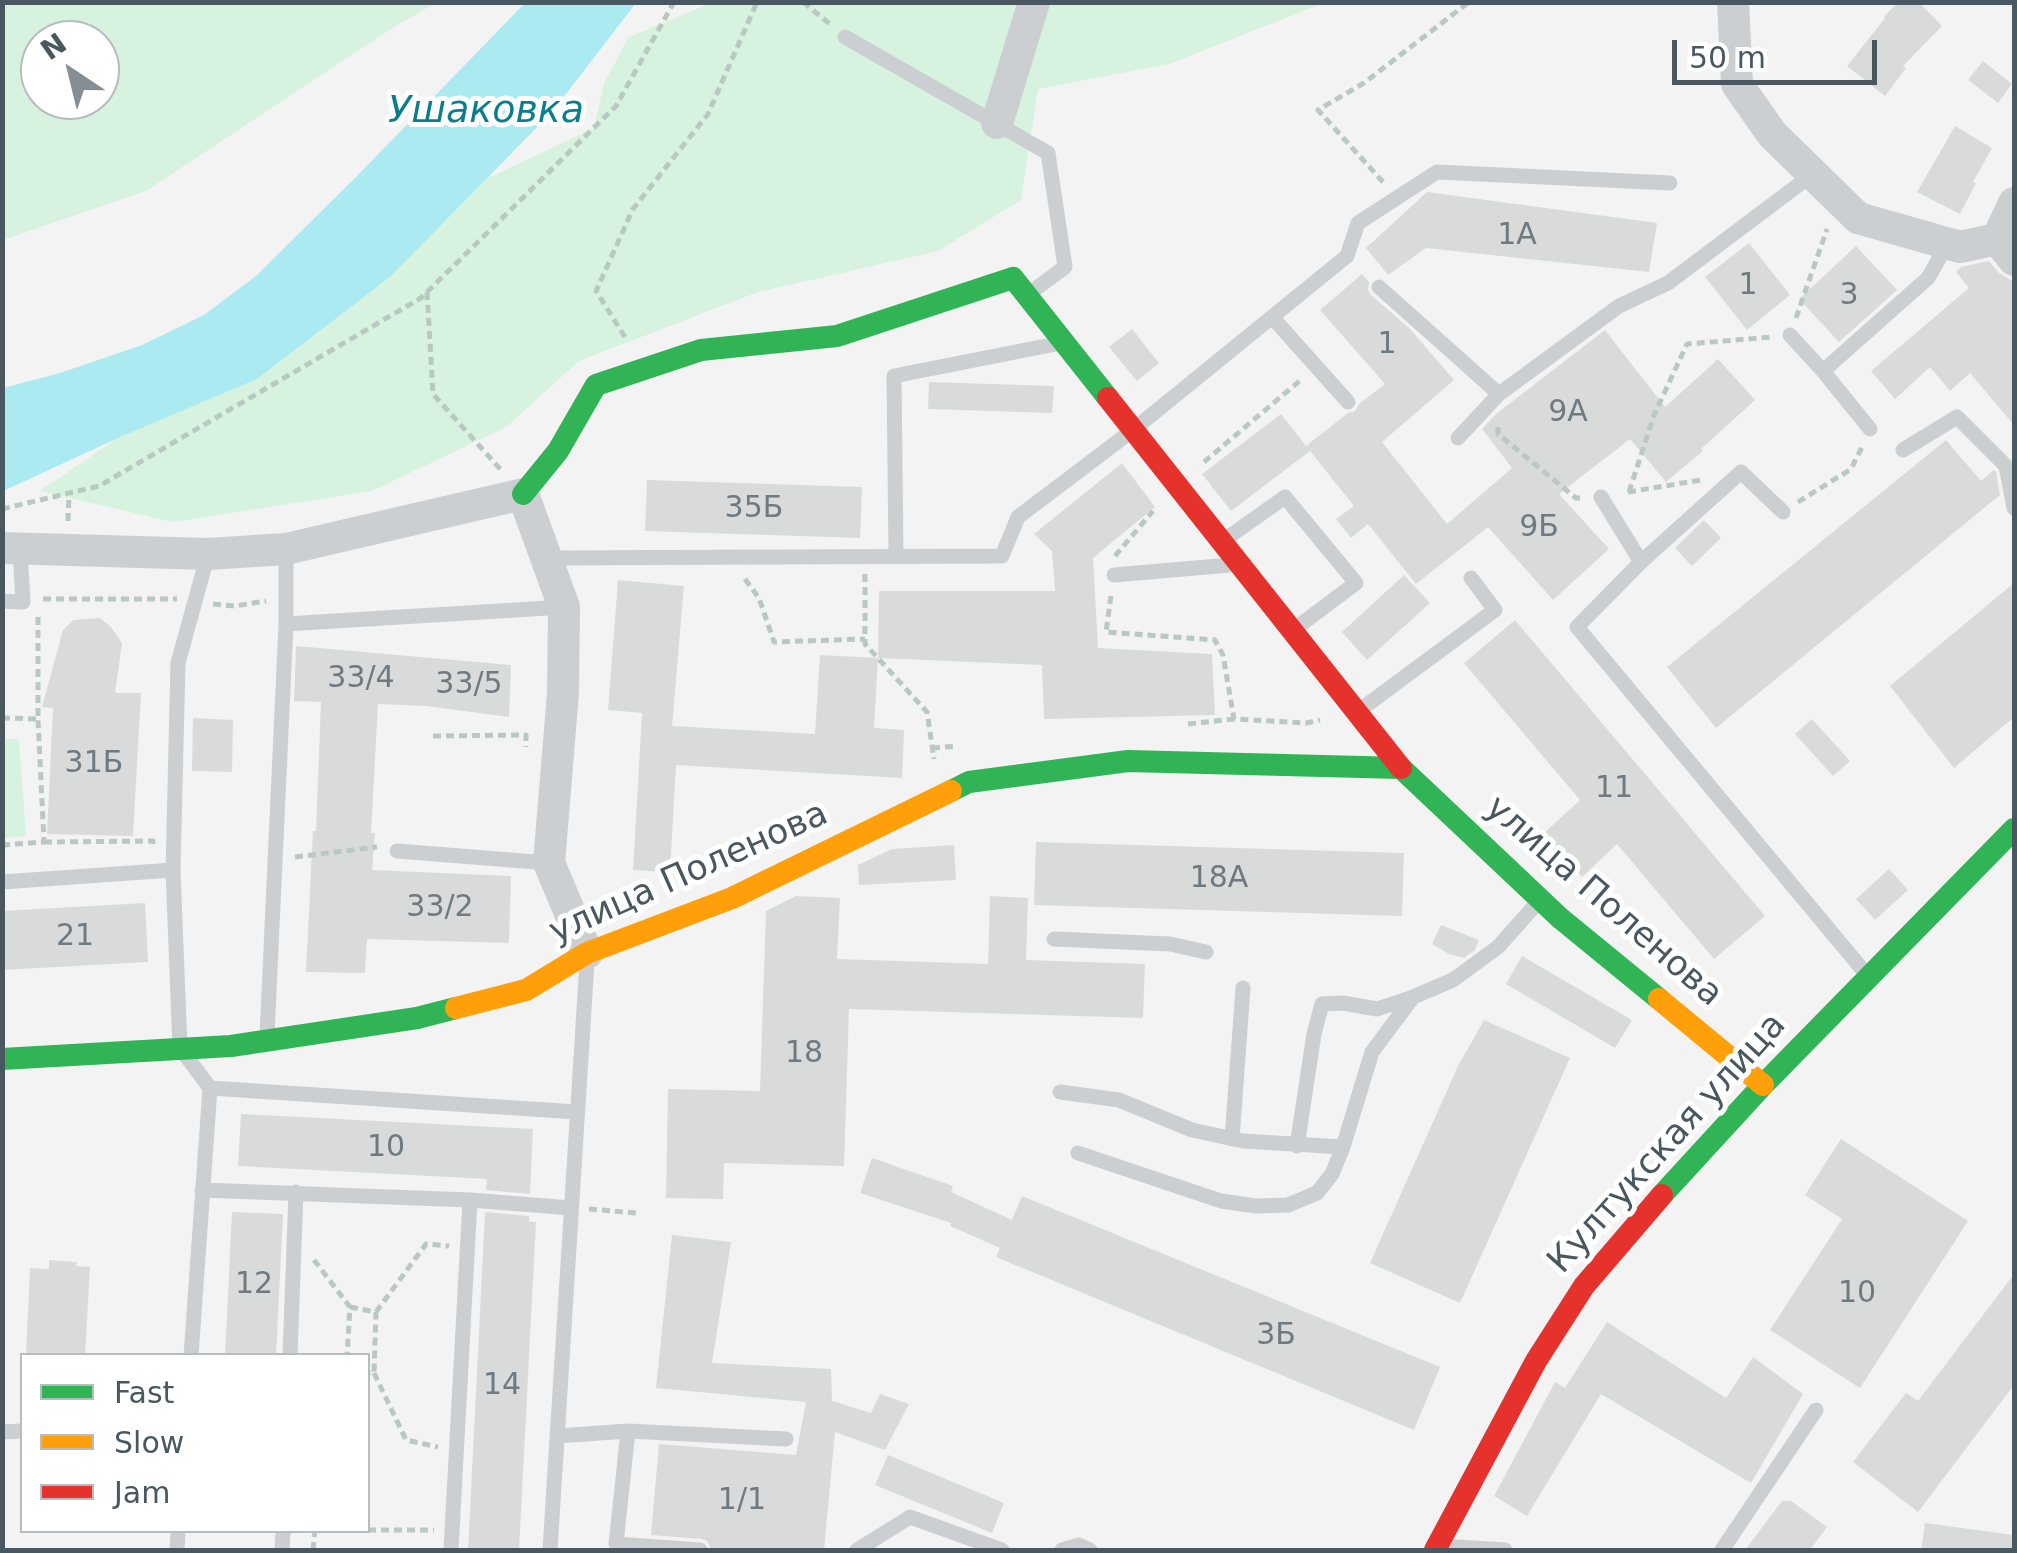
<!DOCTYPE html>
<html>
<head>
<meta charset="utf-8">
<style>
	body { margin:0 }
	#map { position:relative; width:2017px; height:1553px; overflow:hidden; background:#f3f3f3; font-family:"DejaVu Sans",sans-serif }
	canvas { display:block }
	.frame { position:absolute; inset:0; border:5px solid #495860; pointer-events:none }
	.legend { position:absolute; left:20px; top:1353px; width:350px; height:180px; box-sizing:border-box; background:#fff; border:2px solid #b6bcbf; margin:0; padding:12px 18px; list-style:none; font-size:30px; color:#495860 }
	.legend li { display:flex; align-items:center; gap:20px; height:50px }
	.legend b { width:50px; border:2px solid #b6bcbf }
	.north { position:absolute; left:20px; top:20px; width:100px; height:100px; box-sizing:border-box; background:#fff; border:2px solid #b6bcbf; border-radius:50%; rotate:325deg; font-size:28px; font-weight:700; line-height:40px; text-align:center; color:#495860 }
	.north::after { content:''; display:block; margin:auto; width:35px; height:45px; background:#848e93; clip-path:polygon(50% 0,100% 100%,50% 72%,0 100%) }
	.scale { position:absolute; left:1672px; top:40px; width:205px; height:45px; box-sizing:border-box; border:5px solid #495860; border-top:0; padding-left:12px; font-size:30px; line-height:35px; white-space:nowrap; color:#495860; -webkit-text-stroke:8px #fff; paint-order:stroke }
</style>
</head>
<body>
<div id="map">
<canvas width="2017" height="1553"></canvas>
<div class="frame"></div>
<ul class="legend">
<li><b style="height:12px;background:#30b455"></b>Fast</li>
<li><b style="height:12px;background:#ff9f0a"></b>Slow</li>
<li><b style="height:12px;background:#e5322d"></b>Jam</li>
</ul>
<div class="north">N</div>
<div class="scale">50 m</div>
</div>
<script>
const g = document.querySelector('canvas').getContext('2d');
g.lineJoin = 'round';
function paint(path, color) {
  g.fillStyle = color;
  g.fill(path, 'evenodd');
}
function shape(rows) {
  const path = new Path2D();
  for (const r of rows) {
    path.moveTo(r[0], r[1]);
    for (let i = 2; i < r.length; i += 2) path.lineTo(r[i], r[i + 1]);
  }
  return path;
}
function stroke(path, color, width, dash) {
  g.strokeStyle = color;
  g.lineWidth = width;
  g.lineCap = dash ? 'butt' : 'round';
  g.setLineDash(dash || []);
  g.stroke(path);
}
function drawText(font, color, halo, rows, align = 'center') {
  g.font = font + ' "DejaVu Sans",sans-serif';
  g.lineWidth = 10;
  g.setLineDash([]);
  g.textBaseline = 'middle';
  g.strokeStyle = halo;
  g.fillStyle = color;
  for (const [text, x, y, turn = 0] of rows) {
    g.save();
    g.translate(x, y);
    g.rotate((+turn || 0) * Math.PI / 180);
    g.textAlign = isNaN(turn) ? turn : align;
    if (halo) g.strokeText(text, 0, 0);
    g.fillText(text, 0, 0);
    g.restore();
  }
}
const green = shape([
	[720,2,1324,3,1169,64,1038,89,1021,200,938,251,758,292,579,361,506,427,372,491,173,522,40,491,118,438,257,379,390,277,484,180,594,128,604,83,629,37,704,6],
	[2,3,3,2,436,3,397,25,146,191,3,240],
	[40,40,100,40,100,100,40,100],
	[3,739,19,739,26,836,3,838]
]);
const water = shape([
	[525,3,636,3,552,112,390,277,257,379,118,438,3,491,3,388,60,373,142,345,204,315,256,276,356,177]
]);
const building = shape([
	[1898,2,1919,2,1942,26,1903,66,1906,68,1885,96,1847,66,1885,18,1884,17],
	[1983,61,2012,84,1998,103,1968,80],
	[1955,126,1992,148,1973,182,1976,183,1960,214,1917,192],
	[1427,192,1657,223,1649,272,1426,248,1388,275,1366,248],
	[1749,243,1790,295,1747,330,1705,277],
	[1856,246,1897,290,1839,342,1799,299],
	[1989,261,1999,273,2014,282,2014,425,1970,373,1950,391,1930,367,1895,399,1871,371,1969,288,1956,272,1961,267],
	[1362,274,1369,282,1368,290,1371,295,1410,329,1454,380,1382,442,1447,524,1512,468,1482,429,1496,414,1605,330,1665,407,1718,359,1755,400,1701,449,1703,451,1666,482,1630,439,1559,494,1609,549,1553,600,1488,527,1416,584,1368,524,1351,538,1336,519,1354,506,1306,446,1348,413,1355,411,1359,404,1385,384,1320,310],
	[1132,329,1159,363,1137,381,1109,347],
	[929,382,1054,386,1052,413,928,409],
	[1281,414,1310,451,1231,511,1202,474],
	[1946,440,1981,481,1994,470,1996,472,2000,495,1716,728,1667,667],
	[1122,463,1155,507,1093,558,1098,648,1212,654,1215,715,1044,719,1042,665,878,658,879,591,1055,591,1052,551,1034,534],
	[647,480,862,487,860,538,645,531],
	[1704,520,1721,538,1692,566,1675,548],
	[1404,575,1430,603,1367,660,1342,632],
	[618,580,684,586,672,726,815,734,820,655,878,658,874,728,904,730,902,778,676,765,670,872,633,870,642,713,608,710],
	[2014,583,2014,717,1954,768,1890,686],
	[100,618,111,627,122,643,115,693,141,693,133,836,47,834,53,708,42,707,63,630,73,620],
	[1515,620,1765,916,1714,959,1617,844,1582,877,1542,835,1580,800,1464,663],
	[296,646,511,665,509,717,426,706,378,704,371,833,375,833,372,870,511,876,509,943,367,939,365,973,306,972,313,831,316,831,321,702,294,701],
	[193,718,233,720,232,772,192,771],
	[1812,719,1850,761,1833,776,1795,734],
	[1036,842,1404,853,1402,916,1034,905],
	[954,845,956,880,859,885,858,865,892,849],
	[1889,869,1908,890,1875,920,1856,899],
	[796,896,840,898,837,959,988,964,990,896,1028,898,1026,960,1145,964,1143,1018,849,1009,844,1166,724,1163,723,1199,666,1198,668,1089,760,1091,766,911],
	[145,903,148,962,2,970,2,911],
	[1441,925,1479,940,1475,950,1464,958,1449,954,1432,944],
	[1522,956,1632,1020,1615,1048,1506,984],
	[1484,1020,1570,1058,1460,1303,1370,1263,1458,1066],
	[241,1114,533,1129,530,1194,486,1190,487,1179,238,1166],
	[1841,1139,1968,1221,1860,1388,1770,1330,1842,1219,1805,1195],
	[872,1158,953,1186,951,1192,1012,1220,1022,1196,1440,1367,1414,1430,996,1257,1000,1248,950,1226,951,1223,860,1193],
	[232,1212,283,1214,276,1356,225,1356],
	[485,1212,529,1216,529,1222,536,1222,519,1550,468,1550],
	[672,1235,731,1242,712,1363,831,1369,832,1401,871,1413,880,1394,909,1404,885,1450,835,1432,824,1550,711,1549,707,1541,702,1539,651,1535,659,1444,796,1455,806,1402,656,1388],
	[49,1260,77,1262,76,1266,90,1267,85,1356,26,1356,30,1268,49,1269],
	[2014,1274,2014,1385,1918,1512,1853,1462,1906,1393,1918,1401],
	[1607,1322,1726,1398,1753,1357,1803,1394,1751,1483,1601,1394,1527,1516,1494,1496,1555,1382,1565,1388],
	[888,1455,1004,1503,992,1533,875,1485],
	[1782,1501,1791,1501,1827,1527,1810,1550,1745,1550],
	[1925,1523,2014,1535,2014,1550,1921,1550]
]);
const path = shape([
	[803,2,831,25],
	[1383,182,1318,110,1364,83,1469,2],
	[427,292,433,394,501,470],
	[1796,318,1827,229],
	[625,337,596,291,633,209,708,114,757,2],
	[1498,427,1498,434,1576,498,1582,498],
	[1204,462,1303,378],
	[1628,492,1701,480],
	[1629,492,1654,415,1687,344,1772,337],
	[1798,502,1851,469,1863,445],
	[2,509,99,486,421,298,616,106,674,2],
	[68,521,69,494],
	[1115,556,1153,511],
	[865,574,865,644,927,712,934,759],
	[745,579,759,598,774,642,865,639],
	[1111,596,1106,632,1215,640,1223,655,1234,719,1306,723,1320,720],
	[43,599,177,599],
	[213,604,235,606,266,601],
	[2,718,38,719,38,613],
	[1188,724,1234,719],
	[433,736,526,735,526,747],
	[932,748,958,746],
	[44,842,153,841,153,844],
	[2,845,44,842,38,719],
	[295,857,377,847],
	[589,1209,636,1213],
	[314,1260,350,1307,347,1356],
	[350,1307,376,1312,374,1373,368,1373],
	[376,1312,426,1244,449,1246],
	[374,1373,406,1440,438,1447],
	[368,1530,434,1530],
	[313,1550,315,1530]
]);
const lane = shape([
	[845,37,1048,153,1065,267,1030,293],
	[1379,287,1499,394],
	[1272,317,1348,402],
	[1790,335,1823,371,1928,278,1948,243],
	[1823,371,1870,429],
	[1458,438,1499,394,1619,306,1668,283,1813,174],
	[1903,450,1957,417,2006,466,2014,508],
	[1601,497,1641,562,1577,627,1867,975],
	[1227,538,1285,497,1356,583,1296,628],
	[896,556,894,376,1056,344],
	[546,558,1002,556,1018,517,1133,430,1347,256,1358,223,1437,172,1670,183],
	[1641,562,1741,472,1783,512],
	[1114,575,1230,565],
	[2,601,23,602,20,550],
	[286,624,564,607],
	[1360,710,1495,610,1471,578],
	[397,851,549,863],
	[2,882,173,870],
	[1054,939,1170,944,1206,952],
	[267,1035,286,624,286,549],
	[210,1088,577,1112],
	[1060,1092,1119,1100,1192,1130,1243,1141,1343,1147],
	[1232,1139,1243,988],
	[1297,1146,1314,1034,1322,1004,1343,1003,1377,1009,1413,997],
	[1078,1153,1221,1201,1256,1206,1288,1205,1317,1193,1332,1174,1343,1147,1372,1052,1413,997,1453,980,1498,947,1538,902],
	[202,1190,470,1200,571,1208],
	[191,1356,210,1088,180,1048,173,870,178,663,208,554],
	[290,1356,296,1192],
	[628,1431,786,1439],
	[2,1432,22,1431],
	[557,1436,628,1431,616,1544,700,1550],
	[1441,1546,1505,1550],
	[177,1550,178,1530],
	[282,1550,283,1530],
	[451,1550,470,1200],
	[550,1550,587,962],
	[857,1550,910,1517,1002,1550],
	[1062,1550,1079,1545,1090,1550],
	[1722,1550,1816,1410]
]);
const street = shape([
	[1733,2,1737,84,1772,134,1858,218,1960,247,1997,239,2014,260],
	[997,123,1034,2],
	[1997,239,2014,203],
	[2,548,208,554,286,549,523,494,564,607,563,693,549,863,587,953]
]);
const fast = shape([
	[523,494,558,451,596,385,701,350,837,336,1013,278,1108,398],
	[951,791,969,782,1128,761,1401,768,1560,918,1659,999],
	[2,1059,231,1046,417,1018,456,1008],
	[1662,1195,1763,1085,2014,829]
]);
const slow = shape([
	[1659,999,1763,1085],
	[456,1008,526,990,587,953,732,898,951,791]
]);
const jam = shape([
	[1108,398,1401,768],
	[1435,1550,1536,1361,1584,1286,1662,1195]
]);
const numberNames = [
	["1А",1517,236],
	["1",1748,286],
	["3",1849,296],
	["1",1387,345],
	["9А",1568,413],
	["35Б",754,509],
	["9Б",1539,528],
	["33/4",361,679],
	["33/5",469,685],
	["31Б",94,764],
	["11",1614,789],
	["18А",1219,879],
	["33/2",440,908],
	["21",75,937],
	["18",804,1054],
	["10",386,1148],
	["12",254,1285],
	["10",1857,1294],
	["3Б",1276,1336],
	["14",502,1386],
	["1/1",742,1501]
];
const streetNames = [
	["улица Поленова",689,874,-24],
	["улица Поленова",1603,902,41],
	["Култукская улица",1668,1144,-48]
];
const waterNames = [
	["Ушаковка",486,112]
];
paint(green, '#d7f2df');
paint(water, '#abeaf1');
paint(building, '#d9dbdb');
stroke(path, '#bac8c2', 5, [8, 5]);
stroke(lane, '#cccfd1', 15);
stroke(street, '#cccfd1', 32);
stroke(fast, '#30b455', 22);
stroke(slow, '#ff9f0a', 22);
stroke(jam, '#e5322d', 22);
drawText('30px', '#6e7a80', null, numberNames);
drawText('35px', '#495860', '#fff', streetNames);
drawText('italic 38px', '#0a7e8c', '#fff', waterNames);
</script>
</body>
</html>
